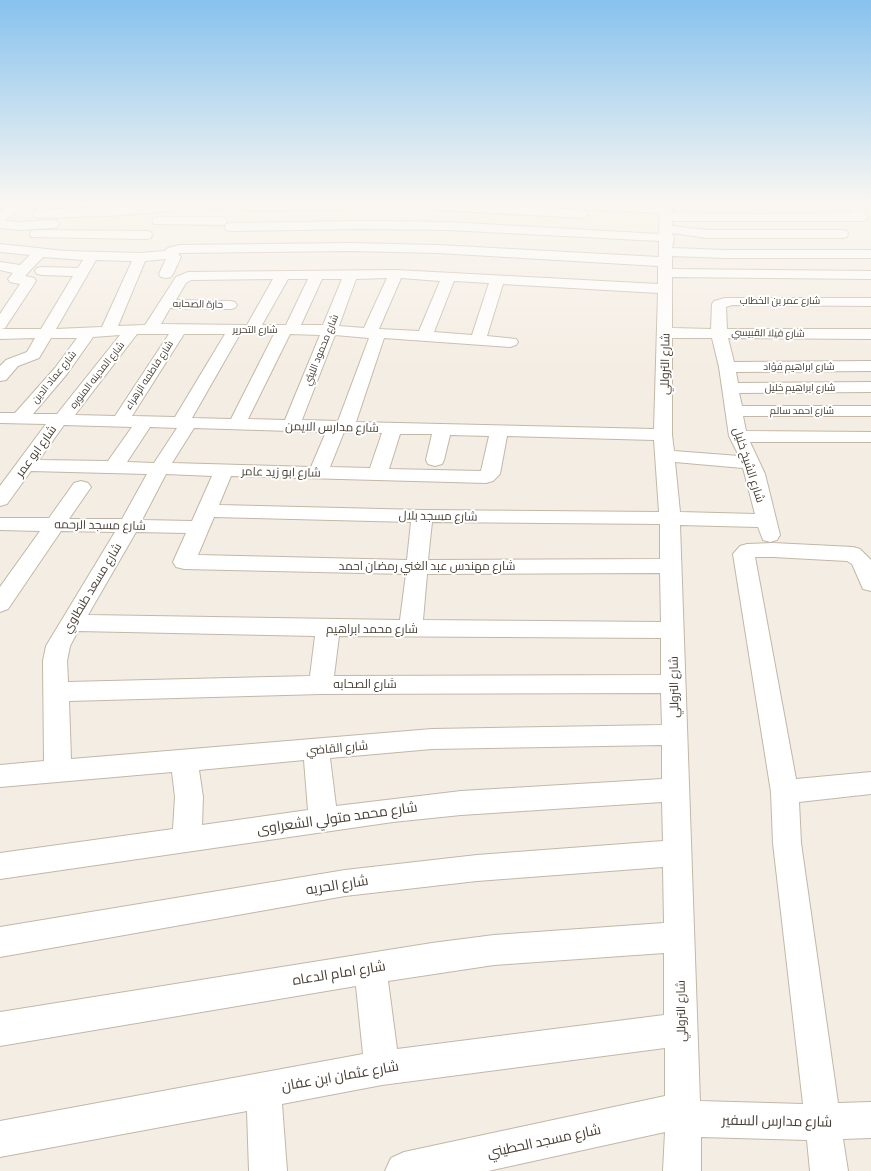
<!DOCTYPE html>
<html>
<head>
<meta charset="utf-8">
<style>
	body { margin:0 }
	canvas { display:block; background:#f4ede3 }
</style>
</head>
<body>
<canvas width="871" height="1171"></canvas>
<script>
const g = document.querySelector('canvas').getContext('2d');
g.lineJoin = 'round';
function shape(rows) {
  const path = new Path2D();
  for (const r of rows) {
    path.moveTo(r[0], r[1]);
    for (let i = 2; i < r.length; i += 2) path.lineTo(r[i], r[i + 1]);
  }
  return path;
}
function stroke(path, color, width, dash) {
  g.strokeStyle = color;
  g.lineWidth = width;
  g.lineCap = dash ? 'butt' : 'round';
  g.setLineDash(dash || []);
  g.stroke(path);
}
function paint(path, color) {
  g.fillStyle = color;
  g.fill(path, 'evenodd');
}
function drawText(font, color, halo, rows, align = 'center') {
  g.font = font + ' Barlow,Cairo,sans-serif';
  g.lineWidth = 4;
  g.setLineDash([]);
  g.textBaseline = 'middle';
  g.strokeStyle = halo;
  g.fillStyle = color;
  for (const [text, x, y, turn = 0] of rows) {
    g.save();
    g.translate(x, y);
    g.rotate((+turn || 0) * Math.PI / 180);
    g.textAlign = isNaN(turn) ? turn : align;
    if (halo) g.strokeText(text, 0, 0);
    g.fillText(text, 0, 0);
    g.restore();
  }
}
const minor = shape([
	[13,204,27,204,4,221,20,222,53,220,57,221,59,224,57,227,53,228,20,230,0,228,0,212,13,204],
	[170,204,174,205,176,208,174,211,108,216,38,218,34,217,32,214,34,211,38,210,170,204],
	[196,204,467,204,582,210,586,211,588,214,586,217,582,218,424,209,253,210,202,208,198,207,196,204],
	[560,204,623,204,660,206,660,204,672,204,672,213,761,214,853,213,848,206,849,204,859,204,868,217,866,220,862,221,672,221,672,226,707,230,842,230,847,231,848,234,847,237,842,238,707,238,672,233,674,238,672,248,725,250,871,250,871,258,725,258,672,256,672,269,871,271,871,279,672,277,672,328,711,329,712,304,714,301,725,298,871,298,871,306,732,305,726,307,727,329,871,329,871,339,728,338,734,362,871,361,871,371,736,372,738,383,871,382,871,392,739,393,742,406,871,406,871,416,743,416,746,431,871,432,871,442,750,442,765,474,780,535,777,540,770,542,763,540,758,527,680,525,700,1101,803,1104,773,843,771,792,733,554,740,546,747,544,773,543,853,547,860,549,871,560,871,591,863,589,852,564,847,561,773,557,755,557,796,779,871,772,871,794,799,802,801,843,838,1103,871,1102,871,1138,843,1139,848,1171,810,1171,807,1140,701,1137,701,1171,663,1171,665,1132,488,1171,385,1171,391,1158,404,1152,665,1096,665,1048,382,1085,282,1104,287,1171,249,1171,247,1111,0,1157,0,1121,363,1054,356,986,0,1046,0,1012,432,943,494,935,664,923,663,867,477,881,345,896,0,957,0,927,345,870,477,855,663,841,662,802,461,815,393,822,0,879,0,853,173,829,175,797,172,772,0,787,0,765,44,761,43,661,46,646,115,532,61,531,8,609,0,612,0,587,40,531,0,530,0,518,49,518,74,483,81,481,88,483,91,487,69,519,122,519,147,474,31,471,7,504,0,506,0,486,46,424,0,423,0,413,15,413,55,368,77,338,51,338,39,358,18,366,6,380,0,381,0,366,6,360,27,352,35,338,0,339,0,314,20,284,10,282,8,279,13,273,0,270,0,262,20,265,30,255,0,252,0,244,65,251,140,253,164,251,168,248,179,245,351,243,438,245,659,257,659,241,448,230,362,229,231,231,226,230,225,227,226,224,231,223,362,221,448,222,659,234,660,213,566,208,562,207,560,204],
	[351,251,438,253,658,266,658,284,396,270,188,272,176,277,145,325,118,326,145,261,166,259,159,274,161,277,166,278,171,277,173,274,181,257,178,254,180,253,351,251],
	[43,257,83,260,78,268,42,267,37,268,35,271,37,274,42,275,73,276,41,329,1,329,5,328,36,281,34,278,25,276,43,257],
	[96,260,132,261,102,327,56,329,96,260],
	[387,278,364,328,339,326,356,279,387,278],
	[401,278,440,281,419,331,379,329,401,278],
	[273,279,247,325,161,324,170,308,230,309,235,308,237,305,235,302,230,301,176,300,186,283,191,280,273,279],
	[288,279,308,279,286,325,262,325,288,279],
	[322,279,342,279,323,325,301,325,322,279],
	[454,281,489,283,472,335,434,332,454,281],
	[503,284,658,293,654,429,356,422,384,338,510,347,516,345,518,342,516,339,487,336,503,284],
	[137,334,169,334,115,416,75,415,137,334],
	[184,334,225,334,175,417,132,416,184,334],
	[240,334,274,334,231,419,192,418,240,334],
	[290,334,320,335,285,420,248,419,290,334],
	[120,335,57,414,33,414,67,374,93,337,120,335],
	[335,335,369,338,338,421,302,420,335,335],
	[672,338,712,338,719,367,729,436,739,456,674,451,672,435,672,338],
	[64,425,132,427,108,461,39,460,64,425],
	[150,427,177,428,154,463,127,462,150,427],
	[194,428,291,431,326,432,311,467,172,463,194,428],
	[344,432,382,433,370,468,330,467,344,432],
	[400,434,432,434,426,460,428,464,435,466,442,464,444,460,450,435,489,436,481,471,389,469,400,434],
	[507,436,654,440,659,512,422,510,219,505,231,476,486,483,493,481,500,474,507,436],
	[675,462,743,468,755,514,680,512,675,462],
	[166,474,212,476,192,521,142,520,166,474],
	[214,517,411,522,407,560,198,555,214,517],
	[432,522,660,524,660,559,428,560,432,522],
	[136,532,186,533,173,562,176,567,184,569,406,574,400,620,88,615,136,532],
	[660,573,661,622,423,620,427,574,660,573],
	[78,631,315,636,310,676,68,682,67,661,70,646,78,631],
	[339,636,661,638,661,675,334,676,339,636],
	[661,693,662,725,432,729,71,759,69,701,321,694,661,693],
	[662,745,662,779,461,791,336,806,330,758,432,749,662,745],
	[304,760,308,810,202,825,203,797,199,770,304,760],
	[664,953,664,1015,397,1049,388,981,494,965,664,953],
	[158,217,221,217,225,218,227,221,225,224,221,225,154,224,152,221,154,218,158,217],
	[36,230,146,231,151,232,152,235,151,238,146,239,31,237,30,234,31,231,36,230]
]);
const farStreetnames = [
	["شارع عمر بن الخطاب",780,301],
	["حارة الصحابه",198,304,1],
	["شارع التحرير",255,330],
	["شارع فيلا القبيسي",768,333,1],
	["شارع محمود الليثي",321,350,-68],
	["شارع ابراهيم فؤاد",799,367],
	["شارع المدينه المنوره",97,375,-52],
	["شارع فاطمه الزهراء",149,375,-57],
	["شارع عماد الدين",54,377,-51],
	["شارع ابراهيم خليل",800,388],
	["شارع احمد سالم",802,411]
];
const streetNames = [
	["شارع التروللي",665,364,-89],
	["شارع مدارس الايمن",332,427,1],
	["شارع ابو عمر",36,451,-54],
	["شارع الشيخ خليل",749,465,72],
	["شارع ابو زيد عامر",281,472,1],
	["شارع مسجد بلال",438,516,1],
	["شارع مسجد الرحمه",100,525,1],
	["شارع مهندس عبد الغني رمضان احمد",427,566],
	["شارع مسعد طنطاوي",92,588,-59],
	["شارع محمد ابراهيم",372,629],
	["شارع الصحابه",365,684],
	["شارع التروللي",674,687,-91],
	["شارع القاضي",337,748,-5],
	["شارع التروللي",681,1011,-91]
];
const nearStreetnames = [
	["شارع محمد متولي الشعراوى",337,818,-8],
	["شارع الحريه",337,885,-9],
	["شارع امام الدعاه",339,973,-9],
	["شارع عثمان ابن عفان",340,1076,-10],
	["شارع مدارس السفير",777,1121,1],
	["شارع مسجد الحطيني",544,1141,-12]
];
stroke(minor, '#c3b7a7', 2);
paint(minor, '#fff');
const sky = g.createLinearGradient(0, 0, 0, 368);
sky.addColorStop(0, '#87c2ee');
sky.addColorStop(0.55, '#faf7f2');
sky.addColorStop(1, '#faf7f200');
g.fillStyle = sky;
g.fillRect(0, 0, 871, 368);
drawText('10px', '#463d32', '#fff', farStreetnames);
drawText('12px', '#463d32', '#fff', streetNames);
drawText('14px', '#463d32', '#fff', nearStreetnames);
</script>
</body>
</html>
